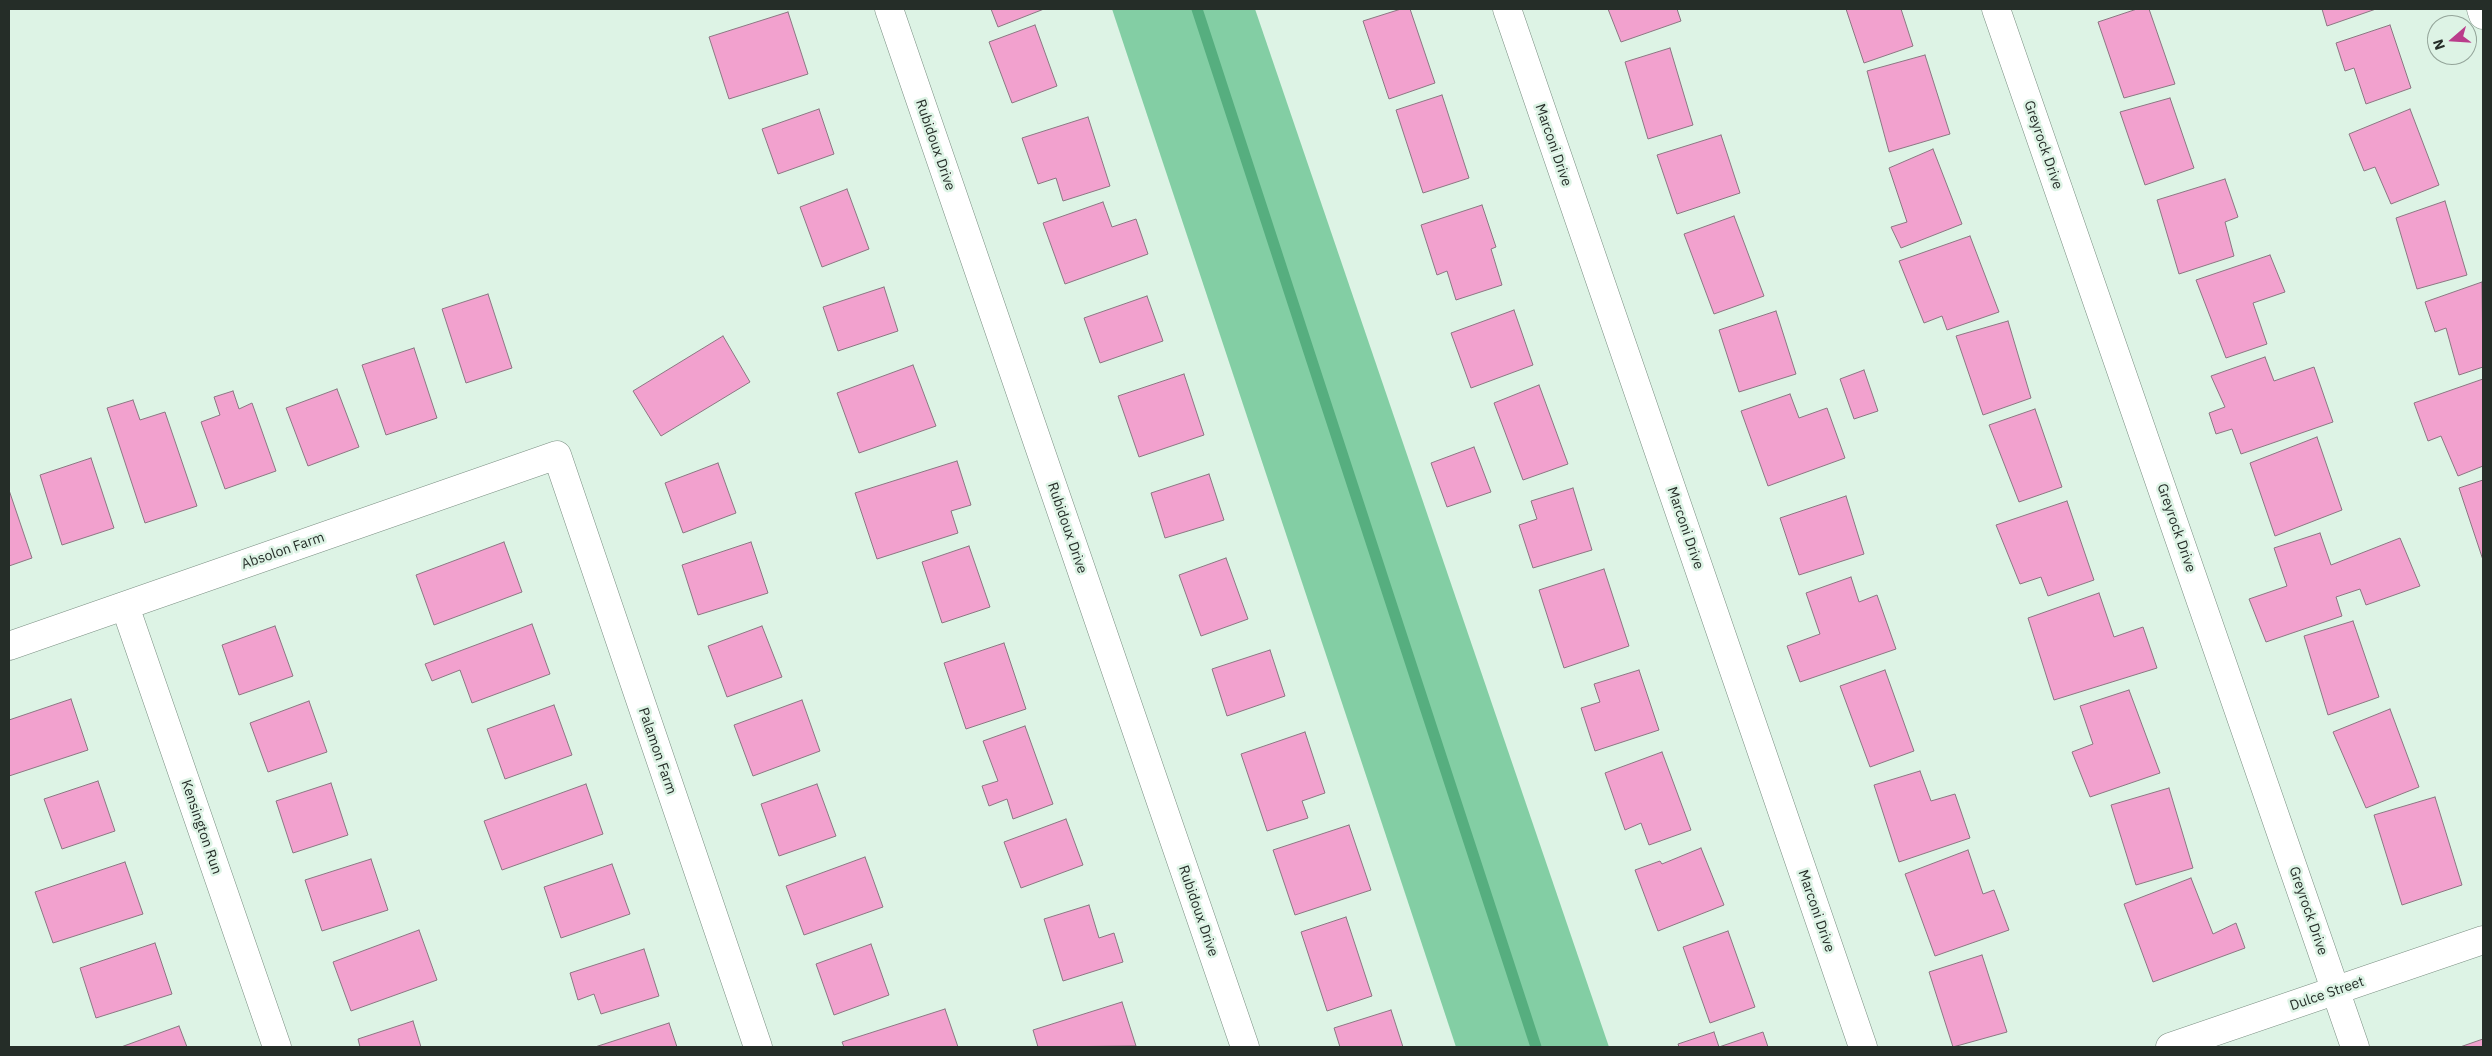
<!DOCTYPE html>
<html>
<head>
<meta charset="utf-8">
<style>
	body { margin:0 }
	#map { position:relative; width:2492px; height:1056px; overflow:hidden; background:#ddf3e5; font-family:"IBM Plex Sans",sans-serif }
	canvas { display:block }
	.frame { position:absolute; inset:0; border:10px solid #252d28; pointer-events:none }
	.north { position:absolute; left:2427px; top:15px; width:50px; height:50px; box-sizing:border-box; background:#ddf3e5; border:1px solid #93a499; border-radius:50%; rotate:251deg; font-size:14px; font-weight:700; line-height:20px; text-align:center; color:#252d28 }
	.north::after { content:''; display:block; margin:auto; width:18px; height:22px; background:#ba3d8b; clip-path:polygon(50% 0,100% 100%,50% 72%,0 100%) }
</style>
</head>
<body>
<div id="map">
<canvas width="2492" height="1056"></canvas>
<div class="frame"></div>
<div class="north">N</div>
</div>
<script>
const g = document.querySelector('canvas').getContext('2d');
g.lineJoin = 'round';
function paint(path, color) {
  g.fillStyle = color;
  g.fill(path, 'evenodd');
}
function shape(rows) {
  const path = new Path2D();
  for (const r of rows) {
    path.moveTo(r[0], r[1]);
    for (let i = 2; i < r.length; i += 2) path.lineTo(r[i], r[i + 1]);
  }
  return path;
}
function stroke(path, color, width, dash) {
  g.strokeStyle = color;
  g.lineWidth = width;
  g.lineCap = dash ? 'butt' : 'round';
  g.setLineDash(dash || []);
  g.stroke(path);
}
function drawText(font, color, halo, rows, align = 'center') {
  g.font = font + ' "IBM Plex Sans",sans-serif';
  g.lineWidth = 5;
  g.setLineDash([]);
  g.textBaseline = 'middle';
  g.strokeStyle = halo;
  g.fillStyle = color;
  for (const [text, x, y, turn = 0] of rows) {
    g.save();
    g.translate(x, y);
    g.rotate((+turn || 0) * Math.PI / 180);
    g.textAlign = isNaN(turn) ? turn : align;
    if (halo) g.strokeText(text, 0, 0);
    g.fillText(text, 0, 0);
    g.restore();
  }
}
const green = shape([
	[1112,9,1255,9,1609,1047,1456,1047]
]);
const stream = shape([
	[1197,9,1536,1047]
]);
const building = shape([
	[991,9,1044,9,998,27,991,9],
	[1401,9,1410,9,1435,83,1389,99,1363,21,1401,9],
	[1608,9,1677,9,1681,21,1621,42,1608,9],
	[1846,9,1901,9,1913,46,1864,63,1846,9],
	[2137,9,2149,9,2175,84,2124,98,2098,22,2137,9],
	[2322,9,2376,9,2327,26,2322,9],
	[788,12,808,74,729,99,709,37,788,12],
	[1035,25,1057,86,1012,103,989,42,1035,25],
	[2390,25,2411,88,2366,104,2354,68,2345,71,2336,43,2390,25],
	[1670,48,1693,125,1648,139,1625,62,1670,48],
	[1925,55,1950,134,1889,152,1867,71,1925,55],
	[1442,95,1469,178,1423,193,1396,110,1442,95],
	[2170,98,2194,168,2145,185,2120,112,2170,98],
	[819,109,834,154,778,174,762,129,819,109],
	[2410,109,2439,185,2391,204,2375,167,2364,171,2349,134,2410,109],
	[1088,117,1110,186,1063,201,1056,178,1038,184,1022,138,1088,117],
	[1721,135,1740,193,1677,214,1657,155,1721,135],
	[1933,149,1962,224,1901,248,1891,227,1907,222,1889,168,1933,149],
	[2225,179,2238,217,2225,222,2234,256,2179,274,2157,200,2225,179],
	[847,189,869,249,822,267,800,207,847,189],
	[2445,201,2467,275,2417,289,2396,218,2445,201],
	[1103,202,1112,227,1136,219,1148,254,1065,284,1043,223,1103,202],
	[1482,205,1496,247,1491,249,1502,285,1456,300,1447,271,1437,275,1421,225,1482,205],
	[1734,216,1764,296,1714,314,1684,234,1734,216],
	[1970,236,1999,312,1947,330,1942,316,1924,323,1899,261,1970,236],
	[2270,255,2285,292,2253,303,2267,344,2226,358,2196,280,2270,255],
	[2482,282,2483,367,2459,375,2446,328,2435,332,2425,302,2482,282],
	[884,287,898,331,838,351,823,307,884,287],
	[488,294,512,368,466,383,442,309,488,294],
	[1147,296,1163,341,1100,363,1084,318,1147,296],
	[1514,310,1533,365,1471,388,1451,333,1514,310],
	[1776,311,1796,374,1739,392,1719,330,1776,311],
	[2008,321,2031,398,1983,415,1956,336,2008,321],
	[723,336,750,382,661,436,633,391,723,336],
	[414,348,437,418,386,435,362,365,414,348],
	[2265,357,2274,381,2314,367,2333,422,2241,454,2232,429,2216,434,2209,413,2225,407,2211,376,2265,357],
	[913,365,936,426,859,453,837,393,913,365],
	[1864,370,1878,411,1854,419,1840,379,1864,370],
	[1184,374,1204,435,1139,457,1118,396,1184,374],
	[2483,379,2483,466,2458,476,2441,436,2428,441,2414,403,2483,379],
	[1539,385,1568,464,1523,480,1494,403,1539,385],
	[337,389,359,447,308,466,286,408,337,389],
	[233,391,239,409,252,403,276,471,225,489,201,422,220,415,214,397,233,391],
	[1790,394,1799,418,1827,408,1845,458,1768,486,1741,411,1790,394],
	[133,400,140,420,165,412,197,506,145,523,107,408,133,400],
	[2035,409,2062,487,2019,502,1989,425,2035,409],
	[2317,437,2342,510,2275,536,2250,463,2317,437],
	[1474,447,1491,492,1447,507,1431,463,1474,447],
	[91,458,114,528,62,545,40,475,91,458],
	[957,461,971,505,951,511,958,533,877,559,855,493,957,461],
	[718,463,736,513,683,533,665,483,718,463],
	[1209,474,1224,520,1165,538,1151,493,1209,474],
	[2483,480,2483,560,2459,488,2483,480],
	[1573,488,1592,550,1533,568,1519,525,1537,519,1531,501,1573,488],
	[9,490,32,558,9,566,9,490],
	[1846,496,1864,554,1799,575,1780,518,1846,496],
	[2067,501,2094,580,2048,596,2041,577,2020,584,1996,525,2067,501],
	[2320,533,2331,565,2400,538,2420,586,2366,605,2360,589,2336,597,2342,616,2266,642,2249,599,2287,586,2274,548,2320,533],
	[504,542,522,592,434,625,416,575,504,542],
	[751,542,768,593,698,615,682,565,751,542],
	[969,546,990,607,942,623,922,562,969,546],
	[1226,558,1248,619,1201,636,1179,575,1226,558],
	[1604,569,1629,646,1564,668,1539,590,1604,569],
	[1851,577,1859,602,1877,595,1896,649,1800,682,1787,646,1820,634,1806,593,1851,577],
	[2099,593,2114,637,2143,627,2157,668,2054,700,2028,618,2099,593],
	[2353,621,2379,697,2328,715,2304,636,2353,621],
	[532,624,550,674,472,703,460,670,432,681,425,664,532,624],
	[275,626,293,676,239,695,222,645,275,626],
	[762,626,782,677,727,697,708,646,762,626],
	[1004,643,1026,709,966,729,944,663,1004,643],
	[1270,650,1285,696,1227,716,1212,669,1270,650],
	[1639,670,1659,730,1595,751,1581,708,1600,702,1594,684,1639,670],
	[1885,670,1914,751,1870,767,1840,686,1885,670],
	[2129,690,2160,773,2090,797,2072,752,2093,744,2080,706,2129,690],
	[71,699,88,750,9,776,9,720,71,699],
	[802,700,820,751,753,776,734,725,802,700],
	[309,701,327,752,268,772,250,723,309,701],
	[554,705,572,755,505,779,487,729,554,705],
	[2390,709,2419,787,2366,808,2333,732,2390,709],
	[1025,726,1053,804,1013,819,1007,799,989,806,982,786,998,781,983,741,1025,726],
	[1305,732,1325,793,1302,801,1308,818,1267,831,1241,754,1305,732],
	[1662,752,1691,830,1649,845,1641,823,1625,830,1605,773,1662,752],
	[1920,771,1931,801,1955,794,1970,838,1899,862,1874,785,1920,771],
	[98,781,115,831,62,849,44,799,98,781],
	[331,783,348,835,293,853,276,801,331,783],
	[586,784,603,834,502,870,484,821,586,784],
	[817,784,836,836,779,856,761,804,817,784],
	[2169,788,2193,868,2136,885,2111,805,2169,788],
	[2435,797,2462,885,2402,905,2374,815,2435,797],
	[1066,819,1083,865,1021,888,1004,842,1066,819],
	[1349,825,1371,890,1295,915,1273,850,1349,825],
	[1701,848,1724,905,1658,931,1635,870,1660,861,1662,864,1701,848],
	[1968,850,1983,894,1994,890,2009,930,1935,956,1905,874,1968,850],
	[865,857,883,907,804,935,786,886,865,857],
	[371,859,388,910,322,931,305,880,371,859],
	[125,862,143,914,53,943,35,892,125,862],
	[612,864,630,914,561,938,544,887,612,864],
	[2191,878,2213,934,2236,923,2245,948,2153,982,2124,904,2191,878],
	[1089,905,1099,938,1114,933,1123,962,1063,981,1044,919,1089,905],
	[1346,917,1372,996,1327,1011,1301,932,1346,917],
	[419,930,437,980,351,1011,333,962,419,930],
	[1728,931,1755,1007,1710,1023,1683,947,1728,931],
	[155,943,172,994,96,1018,80,968,155,943],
	[871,944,889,995,834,1015,816,964,871,944],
	[644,949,659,996,601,1014,594,994,578,1000,570,973,644,949],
	[1982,955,2007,1032,1953,1047,1929,972,1982,955],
	[1122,1002,1136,1046,1038,1047,1033,1030,1122,1002],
	[945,1009,958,1047,844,1047,842,1042,945,1009],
	[1391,1010,1403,1047,1340,1047,1334,1028,1391,1010],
	[413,1021,421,1047,360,1047,358,1039,413,1021],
	[669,1023,677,1047,595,1047,669,1023],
	[179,1026,187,1047,121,1047,179,1026],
	[1714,1032,1719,1047,1763,1032,1768,1047,1679,1047,1678,1044,1714,1032],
	[2483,1039,2483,1047,2460,1047,2483,1039]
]);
const minor = shape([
	[889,9,1245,1047],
	[1507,9,1863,1047],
	[1996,9,2355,1047],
	[2481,9,2483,15],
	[125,606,277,1047],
	[9,646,557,455,758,1047],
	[2170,1047,2483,940]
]);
const streetNames = [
	["Rubidoux Drive",935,145,71],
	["Marconi Drive",1553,145,71],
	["Greyrock Drive",2043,145,71],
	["Rubidoux Drive",1067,528,71],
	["Marconi Drive",1685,528,71],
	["Greyrock Drive",2176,528,71],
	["Absolon Farm",283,551,-19],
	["Palamon Farm",657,751,71],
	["Kensington Run",201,827,71],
	["Rubidoux Drive",1198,911,71],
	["Marconi Drive",1816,911,71],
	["Greyrock Drive",2308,911,71],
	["Dulce Street",2327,994,-19]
];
paint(green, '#83cea4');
stroke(stream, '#56ae7f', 11);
paint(building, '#f2a1ce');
stroke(building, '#8b7782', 1);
stroke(minor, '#7b8f83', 29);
stroke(minor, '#fff', 28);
drawText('14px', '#252d28', '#ddf3e5', streetNames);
</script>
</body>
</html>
